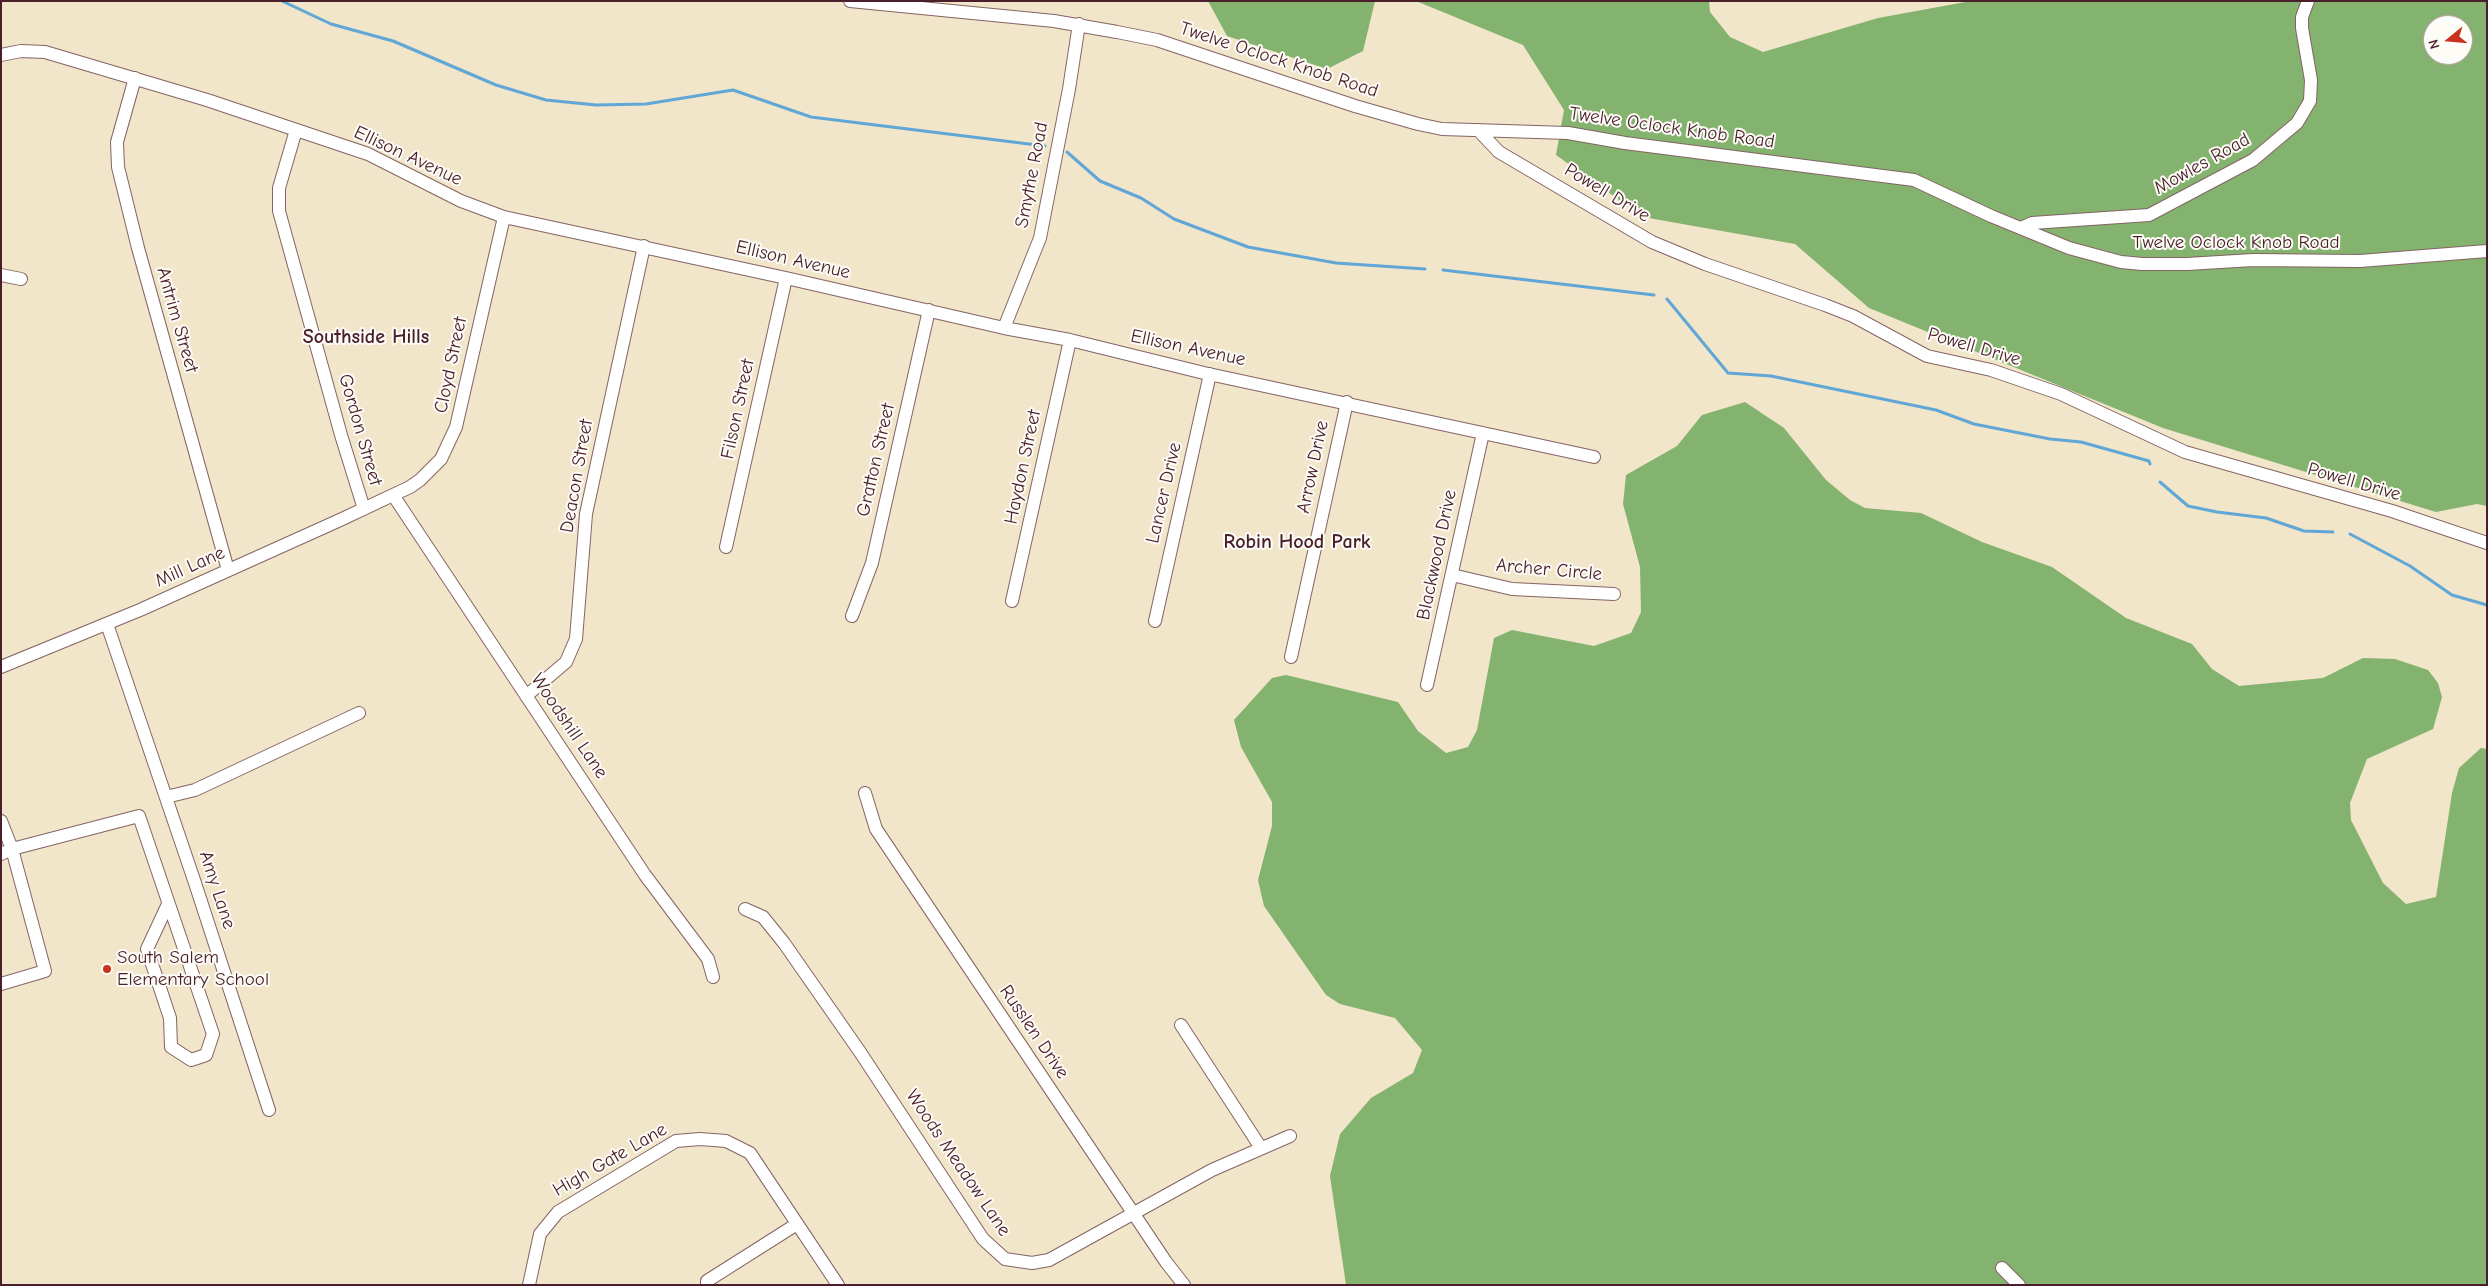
<!DOCTYPE html>
<html>
<head>
<meta charset="utf-8">
<style>
	body { margin:0 }
	#map { position:relative; width:2488px; height:1286px; overflow:hidden; background:#f1e5ca; font-family:"Comic Neue",sans-serif }
	canvas { display:block }
	.frame { position:absolute; inset:0; border:2px solid #4a1f2b; pointer-events:none }
	.north { position:absolute; left:2423px; top:15px; width:50px; height:50px; box-sizing:border-box; background:#fdfcf7; border:1px solid #b5a4a5; border-radius:50%; rotate:253deg; font-size:14px; font-weight:700; line-height:20px; text-align:center; color:#4a1f2b }
	.north::after { content:''; display:block; margin:auto; width:18px; height:22px; background:#c8321e; clip-path:polygon(50% 0,100% 100%,50% 72%,0 100%) }
</style>
</head>
<body>
<div id="map">
<canvas width="2488" height="1286"></canvas>
<div class="frame"></div>
<div class="north">N</div>
</div>
<script>
const g = document.querySelector('canvas').getContext('2d');
g.lineJoin = 'round';
function paint(path, color) {
  g.fillStyle = color;
  g.fill(path, 'evenodd');
}
function shape(rows) {
  const path = new Path2D();
  for (const r of rows) {
    path.moveTo(r[0], r[1]);
    for (let i = 2; i < r.length; i += 2) path.lineTo(r[i], r[i + 1]);
  }
  return path;
}
function stroke(path, color, width, dash) {
  g.strokeStyle = color;
  g.lineWidth = width;
  g.lineCap = dash ? 'butt' : 'round';
  g.setLineDash(dash || []);
  g.stroke(path);
}
function drawText(font, color, halo, rows, align = 'center') {
  g.font = font + ' "Comic Neue",sans-serif';
  g.lineWidth = 4;
  g.setLineDash([]);
  g.textBaseline = 'middle';
  g.strokeStyle = halo;
  g.fillStyle = color;
  for (const [text, x, y, turn = 0] of rows) {
    g.save();
    g.translate(x, y);
    g.rotate((+turn || 0) * Math.PI / 180);
    g.textAlign = isNaN(turn) ? turn : align;
    if (halo) g.strokeText(text, 0, 0);
    g.fillText(text, 0, 0);
    g.restore();
  }
}
const forest = shape([
	[1208,1,1375,1,1363,51,1327,69,1227,36],
	[1416,1,1709,1,1710,12,1730,37,1763,52,1878,18,1971,1,2487,1,2487,506,2477,504,2436,512,2163,428,1869,308,1795,244,1643,217,1556,155,1564,110,1523,45],
	[2433,25,2463,25,2463,55,2433,55],
	[1745,402,1784,428,1826,480,1850,500,1865,508,1921,513,1982,542,2052,567,2126,618,2192,644,2212,669,2239,686,2323,678,2363,658,2395,659,2428,670,2438,683,2442,697,2433,729,2367,759,2350,803,2351,820,2383,883,2406,904,2436,897,2452,793,2459,768,2481,748,2487,749,2487,1285,1346,1285,1330,1176,1340,1134,1371,1098,1413,1073,1422,1050,1395,1018,1340,1004,1326,995,1264,906,1258,880,1272,826,1272,802,1241,747,1234,720,1272,678,1286,675,1398,702,1418,731,1446,753,1468,747,1477,730,1494,638,1512,630,1594,646,1631,633,1641,612,1640,567,1623,504,1626,475,1677,446,1702,415]
]);
const stream = shape([
	[282,1,331,24,393,41,496,85,546,100,596,105,646,104,733,90,811,117,1045,146],
	[1067,152,1100,181,1141,198,1174,219,1248,247,1336,263,1425,269],
	[1443,270,1654,295],
	[1667,299,1728,373,1771,376,1936,410,1974,424,2050,439,2081,442,2149,461,2150,464],
	[2160,482,2188,506,2217,512,2266,518,2304,531,2333,532],
	[2350,534,2410,566,2452,595,2487,605]
]);
const minor = shape([
	[850,1,1054,21,1117,32,1157,40,1355,106,1418,124,1442,129,1568,133,1625,143,1914,180,1991,216,2069,248,2121,262,2142,264,2187,264,2253,260,2360,261,2487,251],
	[1,55,21,51,45,52,207,100,368,154,461,201,504,217,786,278,1004,328,1070,340,1204,373,1594,457],
	[135,78,117,142,118,167,138,248,228,570],
	[296,130,279,188,279,211,341,435,364,509],
	[1478,130,1499,152,1652,242,1705,264,1825,305,1853,316,1927,356,1991,370,2061,394,2185,452,2392,511,2487,543],
	[2021,228,2032,223,2149,215,2253,160,2297,123,2310,101,2311,80,2302,28,2302,17,2308,1],
	[1,275,21,279],
	[1004,328,1040,238,1069,89,1079,24],
	[393,495,645,875,708,959,713,977],
	[726,547,786,278],
	[1452,575,1512,589,1614,594],
	[1012,601,1070,340],
	[852,616,872,563,929,310],
	[1155,621,1210,374],
	[107,624,195,883,269,1110],
	[1291,657,1347,402],
	[1,667,140,610,340,520,410,487,420,480,441,459,456,427,504,217],
	[1427,685,1483,433],
	[526,696,566,662,576,639,586,514,644,246],
	[865,793,876,829,1166,1262,1184,1285],
	[166,797,195,790,359,713],
	[1,821,12,849,45,971,1,984],
	[1,854,12,849,139,816,213,1034,206,1055,191,1060,171,1047,170,1018,147,949,168,904],
	[745,909,763,917,784,943,860,1052,983,1239,1005,1259,1032,1263,1049,1260,1212,1170,1290,1136],
	[1181,1025,1261,1148],
	[2002,1268,2019,1285],
	[529,1285,540,1234,558,1212,676,1141,700,1139,726,1141,750,1153,838,1285],
	[707,1285,707,1281,797,1224]
]);
const markers = [
	[107,969,5,"#c8321e"]
];
const streetNames = [
	["Twelve Oclock Knob Road",1279,60,18],
	["Twelve Oclock Knob Road",1672,128,8],
	["Ellison Avenue",408,156,25],
	["Mowles Road",2202,164,-29],
	["Smythe Road",1032,175,-79],
	["Powell Drive",1607,193,31],
	["Twelve Oclock Knob Road",2236,243],
	["Ellison Avenue",793,260,13],
	["Antrim Street",177,320,74],
	["Powell Drive",1974,347,16],
	["Ellison Avenue",1188,348,12],
	["Cloyd Street",451,365,-78],
	["Filson Street",738,409,-78],
	["Gordon Street",360,430,74],
	["Gratton Street",876,460,-77],
	["Haydon Street",1023,467,-78],
	["Arrow Drive",1313,467,-78],
	["Deacon Street",577,476,-80],
	["Powell Drive",2354,482,16],
	["Lancer Drive",1164,493,-77],
	["Blackwood Drive",1437,555,-78],
	["Mill Lane",190,567,-24],
	["Archer Circle",1549,570,5],
	["Woodshill Lane",569,726,56],
	["Amy Lane",217,890,72],
	["Russlen Drive",1034,1032,56],
	["High Gate Lane",610,1160,-30],
	["Woods Meadow Lane",958,1163,56]
];
const poiNames = [
	["South Salem",117,958],
	["Elementary School",117,980]
];
const neighbourhoodNames = [
	["Southside Hills",366,337],
	["Robin Hood Park",1297,542]
];
paint(forest, '#83b36e');
stroke(stream, '#60a6d6', 3);
stroke(minor, '#846463', 14);
stroke(minor, '#fff', 12);
for (const [x, y, r, color] of markers) {
  const dot = new Path2D();
  dot.arc(x, y, r, 0, 2 * Math.PI);
  g.fillStyle = color;
  g.fill(dot);
  stroke(dot, '#fdfcf7', 2);
}
drawText('19px', '#4a1f2b', '#fdfcf7', streetNames);
drawText('19px', '#4a1f2b', '#fdfcf7', poiNames, 'left');
drawText('bold 20px', '#4a1f2b', '#fdfcf7', neighbourhoodNames);
</script>
</body>
</html>
